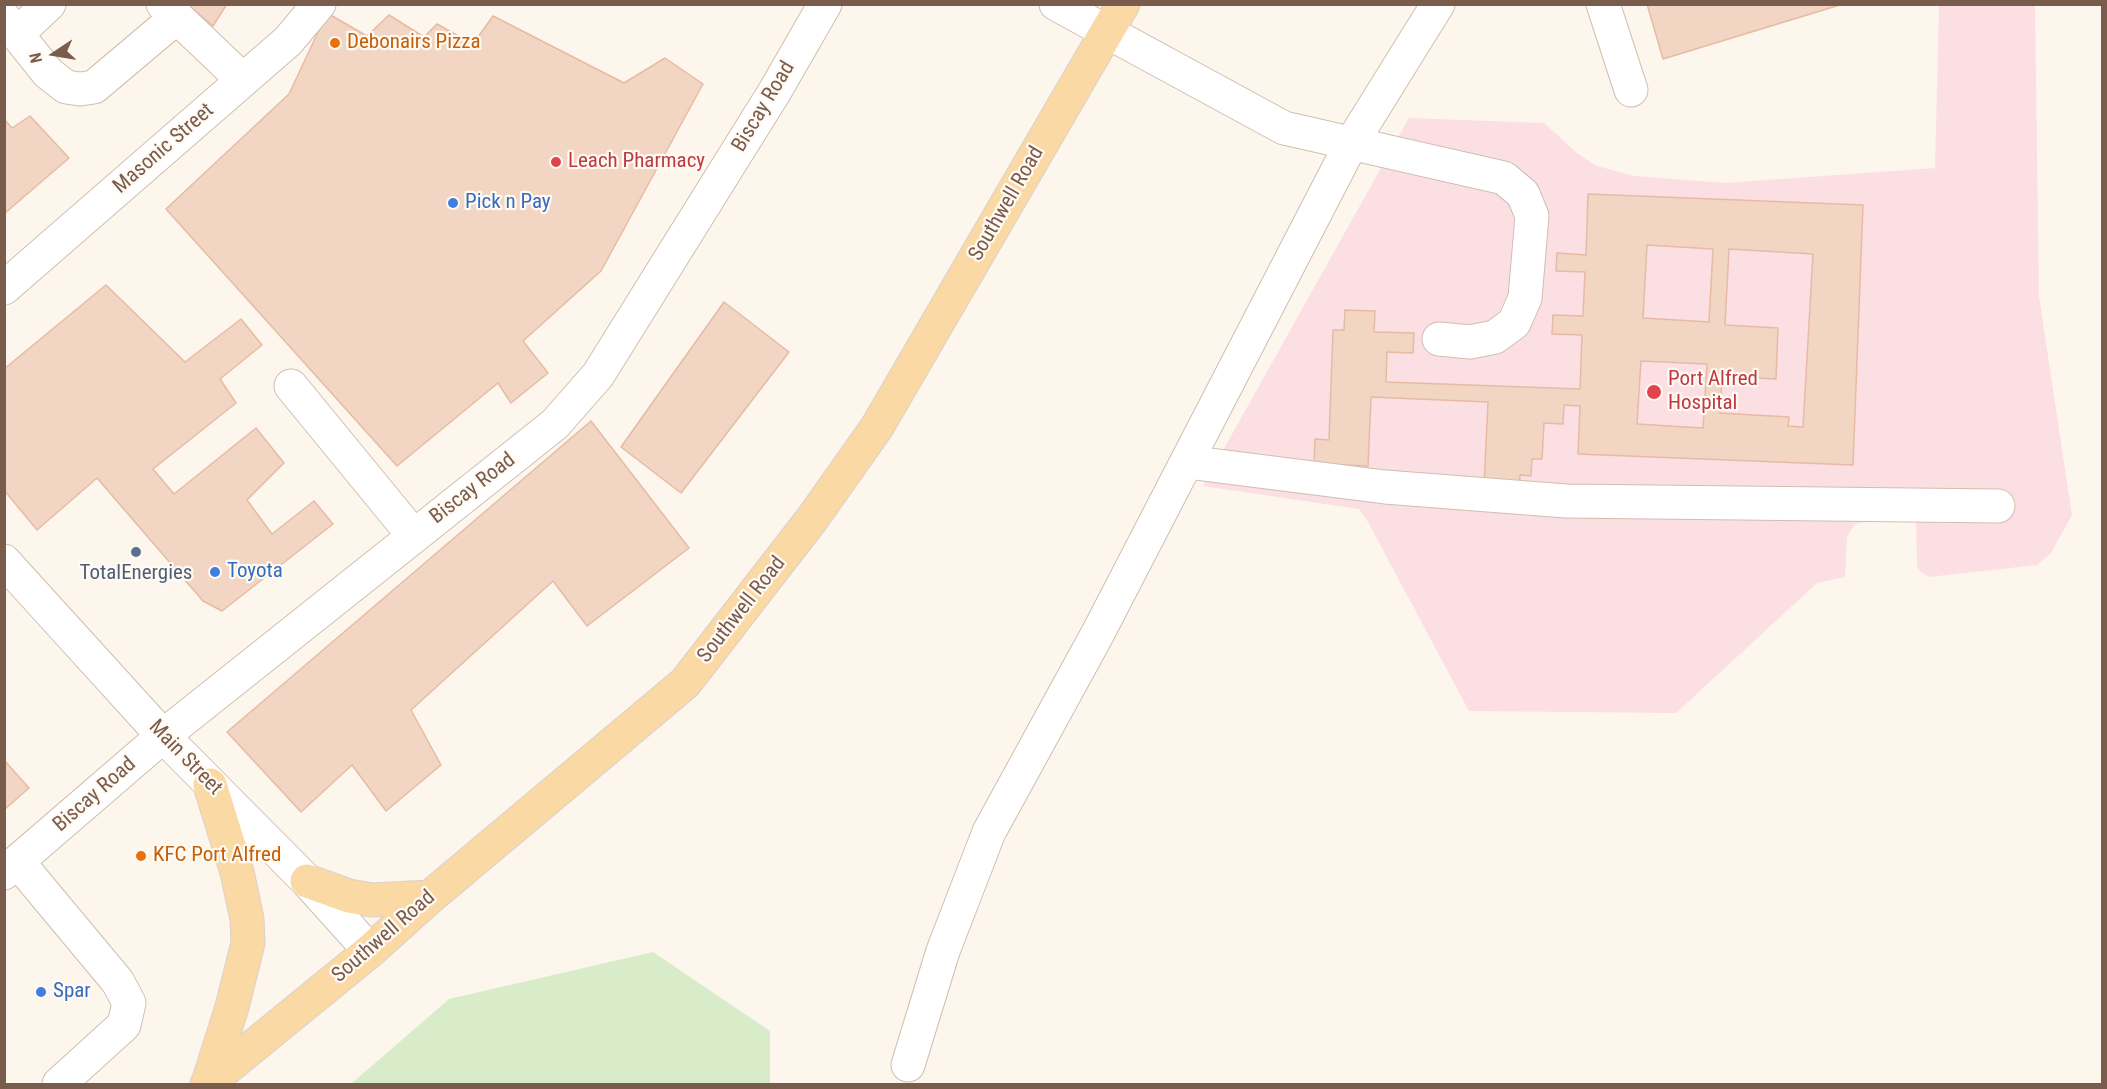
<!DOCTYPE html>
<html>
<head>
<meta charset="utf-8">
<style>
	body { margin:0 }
	#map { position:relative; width:2107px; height:1089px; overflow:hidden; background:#fdf6ec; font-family:"Roboto Condensed",sans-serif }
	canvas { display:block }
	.frame { position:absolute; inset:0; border:6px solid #7a5c4d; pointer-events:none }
	.north { position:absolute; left:24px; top:24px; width:60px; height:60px; -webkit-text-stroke:4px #fffaf3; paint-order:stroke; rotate:258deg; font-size:16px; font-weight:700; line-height:24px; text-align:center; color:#7a5c4d }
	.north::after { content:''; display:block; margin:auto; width:21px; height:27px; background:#7a5c4d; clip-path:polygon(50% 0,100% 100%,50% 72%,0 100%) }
</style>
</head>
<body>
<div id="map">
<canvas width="2107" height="1089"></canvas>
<div class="frame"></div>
<div class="north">N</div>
</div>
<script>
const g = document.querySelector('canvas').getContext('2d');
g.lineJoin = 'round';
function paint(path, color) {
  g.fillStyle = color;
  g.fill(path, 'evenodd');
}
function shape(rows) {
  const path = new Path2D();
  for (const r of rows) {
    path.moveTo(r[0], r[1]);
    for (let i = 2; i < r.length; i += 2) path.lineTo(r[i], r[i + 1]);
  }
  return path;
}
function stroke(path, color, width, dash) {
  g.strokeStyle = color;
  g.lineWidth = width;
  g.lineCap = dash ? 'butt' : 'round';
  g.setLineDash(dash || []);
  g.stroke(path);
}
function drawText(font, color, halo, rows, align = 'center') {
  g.font = font + ' "Roboto Condensed",sans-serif';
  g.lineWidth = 4.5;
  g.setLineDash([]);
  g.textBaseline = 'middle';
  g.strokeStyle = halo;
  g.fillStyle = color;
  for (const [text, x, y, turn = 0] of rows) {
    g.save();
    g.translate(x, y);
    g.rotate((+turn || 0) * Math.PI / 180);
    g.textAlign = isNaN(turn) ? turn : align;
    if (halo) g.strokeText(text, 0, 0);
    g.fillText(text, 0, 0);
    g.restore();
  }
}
const medical = shape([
	[1939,5,2035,5,2039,297,2072,515,2051,553,2037,565,1929,577,1921,572,1917,566,1916,520,1865,522,1855,524,1847,537,1845,577,1817,583,1676,713,1469,711,1368,522,1359,509,1203,486,1409,118,1544,123,1578,154,1597,166,1634,176,1726,183,1935,168]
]);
const green = shape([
	[653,952,770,1031,770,1084,351,1084,449,999]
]);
const building = shape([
	[187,4,227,4,213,26,187,4],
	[1647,4,1843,4,1663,59,1647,4],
	[327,13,367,36,389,15,424,37,437,24,473,44,493,16,624,83,665,58,703,84,601,271,523,341,548,373,511,403,498,383,397,466,166,209,289,94,327,13],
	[30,116,69,158,4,214,4,119,12,128,30,116],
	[1588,194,1863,205,1853,465,1578,454,1580,406,1564,405,1563,424,1544,423,1542,459,1532,459,1531,476,1520,475,1519,487,1484,486,1488,402,1371,397,1368,466,1314,464,1315,439,1329,440,1333,330,1344,330,1345,310,1375,311,1374,332,1414,333,1413,353,1387,352,1386,382,1580,389,1582,335,1552,334,1553,315,1583,316,1585,272,1556,271,1557,253,1586,255,1588,194],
	[1647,245,1713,249,1709,322,1643,318,1647,245],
	[1729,249,1813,254,1803,427,1788,426,1789,417,1720,413,1722,376,1776,379,1778,328,1725,325,1729,249],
	[1641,361,1707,364,1703,428,1637,424,1641,361],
	[106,285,185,362,241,319,262,345,220,379,236,403,153,469,174,494,256,428,284,463,247,500,272,534,314,501,333,524,222,611,203,601,97,478,37,530,4,490,4,369,106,285],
	[724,302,789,352,681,493,621,447,724,302],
	[591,421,689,548,587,626,553,581,411,710,441,765,386,811,352,765,301,812,227,732,591,421],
	[4,760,29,788,4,810,4,760]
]);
const minor = shape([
	[163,4,243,80],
	[1056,4,1284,128,1504,178,1523,194,1532,216,1525,298,1514,323,1495,337,1470,342,1439,339],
	[1603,4,1631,90],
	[4,18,48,73,66,87,80,89,94,87,177,17],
	[17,34,49,4],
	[4,288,288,41,319,4],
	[291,386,414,536],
	[1187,462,1385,487,1566,501,1998,506],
	[4,561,163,736,307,881,370,951],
	[18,862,118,982,129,1003,124,1025,59,1084],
	[4,873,163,736,555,424,598,375,775,91,825,4],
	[908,1065,943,951,989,832,1098,633,1351,144,1438,4]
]);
const major = shape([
	[307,881,349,896,372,900,430,897],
	[208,1083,232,1007,248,943,247,919,237,872,210,785],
	[207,1084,370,951,430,897,685,683,812,519,877,427,1123,4]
]);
const markers = [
	[335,43,6,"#e8710a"],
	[556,162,6,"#e0444e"],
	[453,203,6,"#3f7fe0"],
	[1654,392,8,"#e0444e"],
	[136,552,6,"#5c6f8a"],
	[215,572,6,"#3f7fe0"],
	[141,856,6,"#e8710a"],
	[41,992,6,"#3f7fe0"]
];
const foodNames = [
	["Debonairs Pizza",347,43],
	["KFC Port Alfred",153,856]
];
const streetNames = [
	["Biscay Road",764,107,-59],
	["Masonic Street",164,149,-41],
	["Southwell Road",1007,204,-60],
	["Biscay Road",473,489,-38],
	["Southwell Road",742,610,-52],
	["Main Street",185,758,46],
	["Biscay Road",95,795,-41],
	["Southwell Road",384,937,-41]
];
const healthNames = [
	["Leach Pharmacy",568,162],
	["Port Alfred",1668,380],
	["Hospital",1668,404]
];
const shopNames = [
	["Pick n Pay",465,203],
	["Toyota",227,572],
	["Spar",53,992]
];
const serviceNames = [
	["TotalEnergies",136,574]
];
paint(medical, '#fbdfe3');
paint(green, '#d8ecc9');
paint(building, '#f3d5c3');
stroke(building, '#e6bba3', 1.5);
stroke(minor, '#d1beb0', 35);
stroke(major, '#dad1cd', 35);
stroke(minor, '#fff', 33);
stroke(major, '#fbd9a5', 33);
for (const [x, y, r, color] of markers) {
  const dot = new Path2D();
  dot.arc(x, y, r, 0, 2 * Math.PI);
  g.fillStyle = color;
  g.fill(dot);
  stroke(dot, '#fffaf3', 2);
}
drawText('21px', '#c56008', '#fffaf3', foodNames, 'left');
drawText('21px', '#7a5c4d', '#fffaf3', streetNames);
drawText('21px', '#be3a42', '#fffaf3', healthNames, 'left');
drawText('21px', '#366cbe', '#fffaf3', shopNames, 'left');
drawText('21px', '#4e5e75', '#fffaf3', serviceNames);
</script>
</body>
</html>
